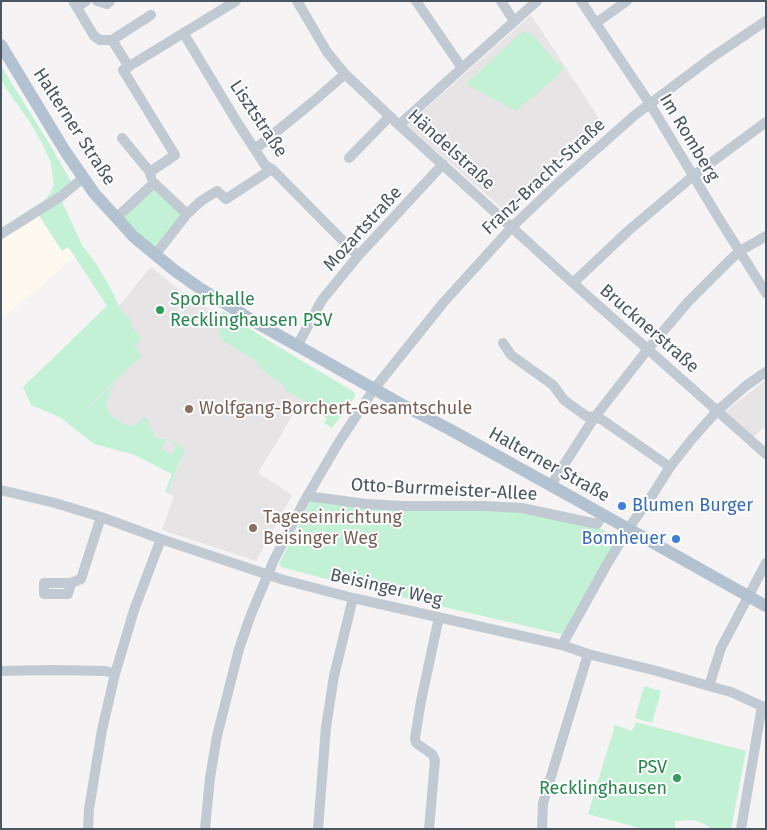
<!DOCTYPE html>
<html>
<head>
<meta charset="utf-8">
<style>
	body { margin:0 }
	#map { position:relative; width:767px; height:830px; overflow:hidden; background:#f5f3f3; font-family:"Fira Sans",sans-serif }
	canvas { display:block }
	.frame { position:absolute; inset:0; border:2px solid #4a5661; pointer-events:none }
</style>
</head>
<body>
<div id="map">
<canvas width="767" height="830"></canvas>
<div class="frame"></div>
</div>
<script>
const g = document.querySelector('canvas').getContext('2d');
g.lineJoin = 'round';
function paint(path, color) {
  g.fillStyle = color;
  g.fill(path, 'evenodd');
}
function shape(rows) {
  const path = new Path2D();
  for (const r of rows) {
    path.moveTo(r[0], r[1]);
    for (let i = 2; i < r.length; i += 2) path.lineTo(r[i], r[i + 1]);
  }
  return path;
}
function stroke(path, color, width, dash) {
  g.strokeStyle = color;
  g.lineWidth = width;
  g.lineCap = dash ? 'butt' : 'round';
  g.setLineDash(dash || []);
  g.stroke(path);
}
function drawText(font, color, halo, rows, align = 'center') {
  g.font = font + ' "Fira Sans",sans-serif';
  g.lineWidth = 4;
  g.setLineDash([]);
  g.textBaseline = 'middle';
  g.strokeStyle = halo;
  g.fillStyle = color;
  for (const [text, x, y, turn = 0] of rows) {
    g.save();
    g.translate(x, y);
    g.rotate((+turn || 0) * Math.PI / 180);
    g.textAlign = isNaN(turn) ? turn : align;
    if (halo) g.strokeText(text, 0, 0);
    g.fillText(text, 0, 0);
    g.restore();
  }
}
const commercial = shape([
	[38,214,62,250,68,247,75,257,1,319,1,238]
]);
const education = shape([
	[531,15,602,123,505,211,407,125],
	[151,267,182,292,348,396,333,421,305,406,302,411,297,408,258,473,292,495,256,561,162,530,174,496,167,493,181,461,83,411,109,309,119,306,149,269],
	[766,380,766,426,753,437,726,411]
]);
const green = shape([
	[523,31,527,34,530,32,556,62,562,65,563,68,558,75,516,111,466,84],
	[1,66,47,140,72,183,59,193,1,228,46,199,51,192,54,185,51,163,42,143,29,121,1,81],
	[153,189,182,214,156,246,150,246,125,220,124,217],
	[61,199,82,245,95,262,110,287,119,306,124,314,129,318,131,326,141,338,134,346,142,355,87,407,88,408,115,383,116,384,111,390,106,405,107,410,112,416,123,424,131,426,139,423,144,417,148,419,150,427,155,437,161,439,166,439,171,441,171,442,166,440,161,449,172,455,177,446,172,443,173,442,180,445,184,452,167,493,165,492,172,474,135,455,94,444,60,417,31,405,23,387,107,306,75,257,68,247,62,251,38,214],
	[223,311,269,341,354,392,355,395,354,398,332,428,324,423,327,418,324,416,325,413,285,390,286,387,261,369,255,360,222,340,216,323],
	[312,499,518,511,593,525,618,537,565,635,353,586,281,567,279,564],
	[644,686,661,691,652,723,635,718],
	[636,722,746,751,731,829,711,829,705,824,694,820,675,821,675,829,643,829,588,814,615,725,632,731]
]);
const minor = shape([
	[73,1,94,36,100,40,112,40,129,67],
	[97,1,107,4,110,1],
	[297,1,327,52,345,74,399,125,573,283,766,454],
	[416,1,462,68,537,1],
	[501,1,514,21],
	[581,1,650,104,718,217,766,293],
	[77,7,86,1],
	[596,23,627,1],
	[184,34,237,122,265,165,272,169,358,256],
	[112,40,151,15],
	[399,125,462,68],
	[122,138,150,172,151,177],
	[255,149,314,101,345,74],
	[349,158,390,116],
	[150,172,175,155,123,70,236,1],
	[116,218,154,183,187,214],
	[1,234,60,197,83,178],
	[155,255,187,214,201,201,217,191,226,199,272,169],
	[573,283,628,231,693,176,766,122],
	[503,343,511,355,553,385,564,400,586,416,601,419,670,467],
	[297,346,322,300,358,256,443,164],
	[551,485,594,418,648,349,688,302,730,260,740,251,766,236],
	[1,490,55,503,101,517,161,539,284,580,353,598,562,645,588,654,657,671,709,686,731,692,766,708],
	[307,496,366,504,403,506,484,506,522,508,597,524,603,515],
	[71,583,68,594,44,594,44,583,71,583,81,579,101,517],
	[562,645,606,566,628,529,653,494,670,467,692,439,717,411,747,385,766,372],
	[1,671,52,670,106,671,115,674],
	[709,686,721,648,766,563],
	[88,829,89,809,102,730,115,674,134,610,161,539],
	[205,829,210,778,217,736,239,649,250,617,274,560,305,500,339,442,374,389,443,303,512,227,558,183,635,115,711,58,766,21],
	[318,829,326,727,334,676,353,598],
	[429,829,435,760,432,754,416,743,415,738,421,701,439,617],
	[542,829,543,803,588,654],
	[741,829,762,706]
]);
const major = shape([
	[1,45,65,151,94,193,134,237,174,270,198,287,257,323,401,404,449,429,568,495,766,606]
]);
const markers = [
	[160,310,5,"#2e9e5b"],
	[189,409,5,"#8d6e63"],
	[622,506,5,"#3f7fe0"],
	[253,528,5,"#8d6e63"],
	[676,539,5,"#3f7fe0"],
	[677,778,5,"#2e9e5b"]
];
const streetNames = [
	["Lisztstraße",258,119,56],
	["Halterner Straße",74,127,57],
	["Im Romberg",689,138,59],
	["Händelstraße",451,150,42],
	["Franz-Bracht-Straße",544,177,-43],
	["Mozartstraße",363,229,-48],
	["Brucknerstraße",649,329,41],
	["Halterner Straße",549,465,29],
	["Otto-Burrmeister-Allee",444,490,3],
	["Beisinger Weg",386,588,13]
];
const leisureNames = [
	["Sporthalle",170,300],
	["Recklinghausen PSV",170,321],
	["PSV",667,768,"right"],
	["Recklinghausen",667,789,"right"]
];
const educationNames = [
	["Wolfgang-Borchert-Gesamtschule",199,409],
	["Tageseinrichtung",263,518],
	["Beisinger Weg",263,539]
];
const shopNames = [
	["Blumen Burger",632,506],
	["Bomheuer",666,539,"right"]
];
paint(commercial, '#fdf9ef');
paint(education, '#e6e4e5');
paint(green, '#c3f1d5');
stroke(minor, '#c1cad2', 10);
stroke(major, '#b3c2d1', 12);
for (const [x, y, r, color] of markers) {
  const dot = new Path2D();
  dot.arc(x, y, r, 0, 2 * Math.PI);
  g.fillStyle = color;
  g.fill(dot);
  stroke(dot, '#fff', 2);
}
drawText('18px', '#4a5661', '#fff', streetNames);
drawText('18px', '#27864d', '#fff', leisureNames, 'left');
drawText('18px', '#785e54', '#fff', educationNames, 'left');
drawText('18px', '#366cbe', '#fff', shopNames, 'left');
</script>
</body>
</html>
